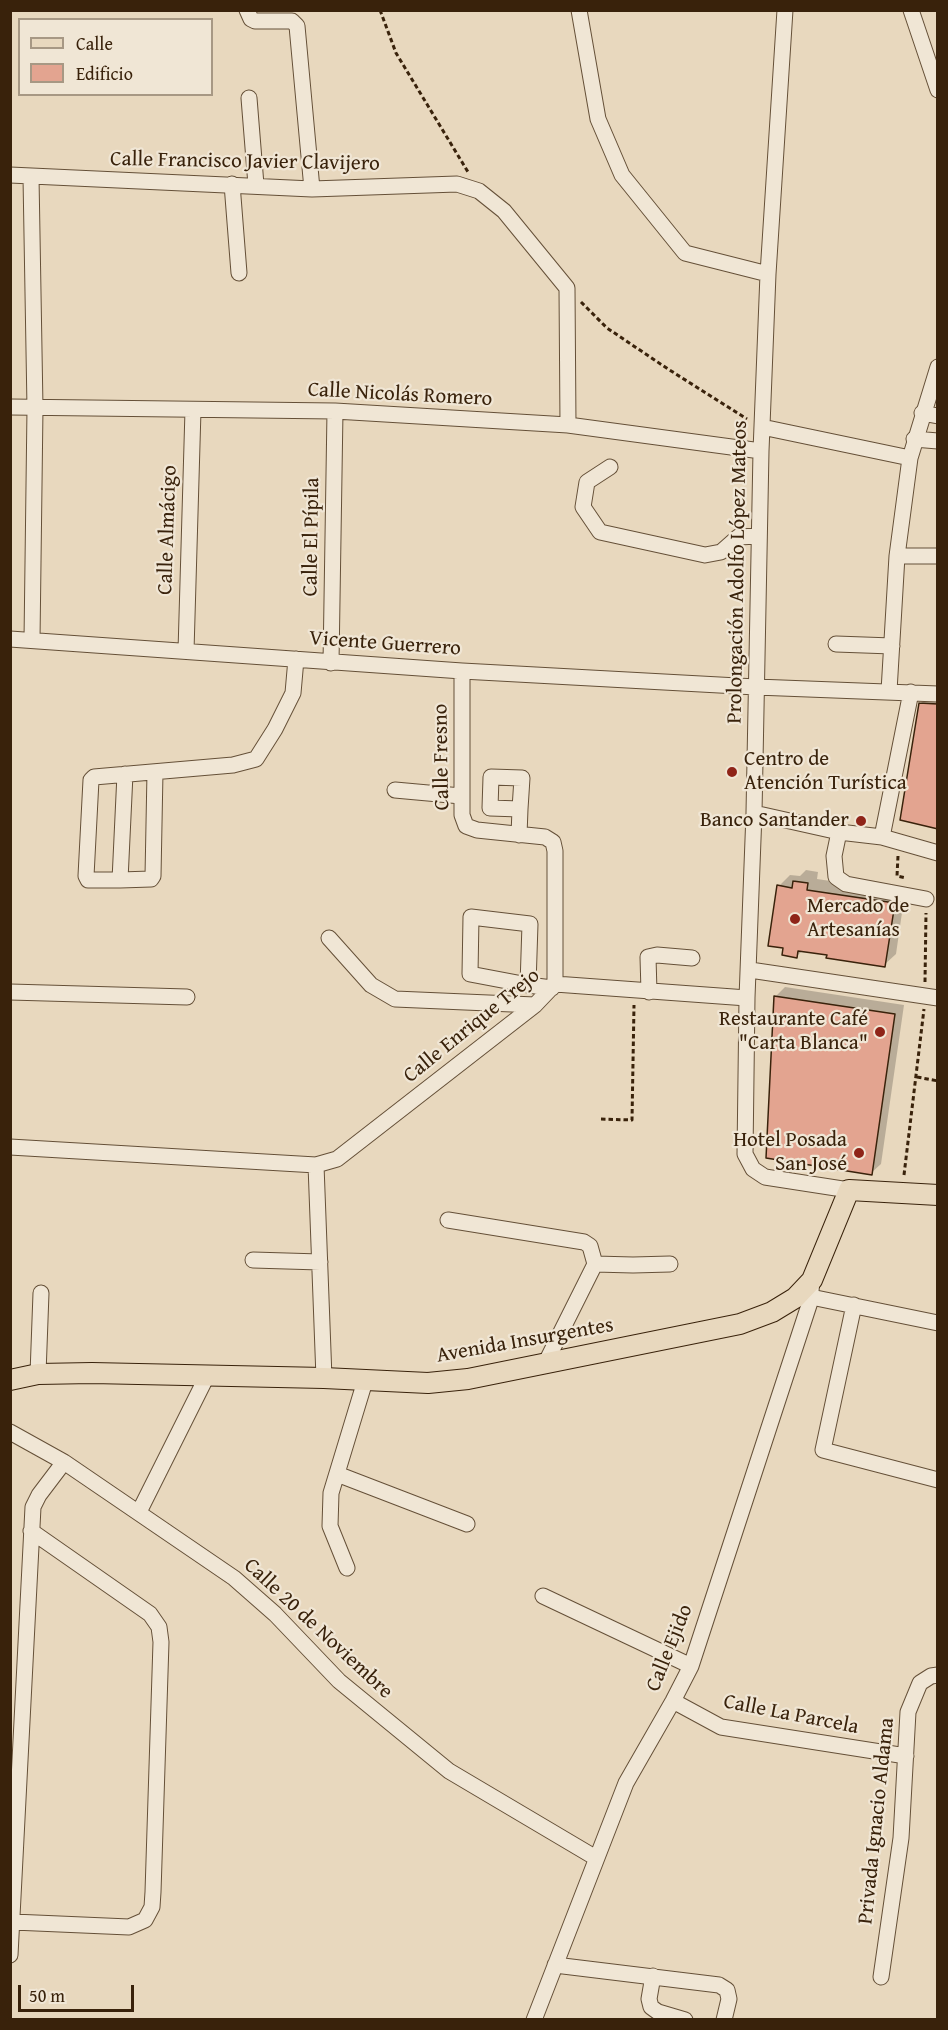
<!DOCTYPE html>
<html>
<head>
<meta charset="utf-8">
<style>
	body { margin:0 }
	#map { position:relative; width:948px; height:2030px; overflow:hidden; background:#e8d8be; font-family:"Gentium Book Plus",serif }
	canvas { display:block }
	.frame { position:absolute; inset:0; border:12px solid #39220b; pointer-events:none }
	.legend { position:absolute; left:18px; top:18px; width:195px; height:78px; box-sizing:border-box; background:#f0e6d5; border:2px solid #a79884; margin:0; padding:8px 10px; list-style:none; font-size:18px; color:#39220b }
	.legend li { display:flex; align-items:center; gap:12px; height:30px }
	.legend b { width:30px; border:2px solid #a79884 }
	.scale { position:absolute; left:18px; top:1985px; width:116px; height:27px; box-sizing:border-box; border:3px solid #39220b; border-top:0; padding-left:8px; font-size:18px; line-height:21px; white-space:nowrap; color:#39220b; -webkit-text-stroke:4px #f0e6d5; paint-order:stroke }
</style>
</head>
<body>
<div id="map">
<canvas width="948" height="2030"></canvas>
<div class="frame"></div>
<ul class="legend">
<li><b style="height:8px;background:#e8d8be"></b>Calle</li>
<li><b style="height:16px;background:#e3a490"></b>Edificio</li>
</ul>
<div class="scale">50 m</div>
</div>
<script>
const g = document.querySelector('canvas').getContext('2d');
g.lineJoin = 'round';
function paint(path, color) {
  g.fillStyle = color;
  g.fill(path, 'evenodd');
}
function shape(rows) {
  const path = new Path2D();
  for (const r of rows) {
    path.moveTo(r[0], r[1]);
    for (let i = 2; i < r.length; i += 2) path.lineTo(r[i], r[i + 1]);
  }
  return path;
}
function stroke(path, color, width, dash) {
  g.strokeStyle = color;
  g.lineWidth = width;
  g.lineCap = dash ? 'butt' : 'round';
  g.setLineDash(dash || []);
  g.stroke(path);
}
function drawText(font, color, halo, rows, align = 'center') {
  g.font = font + ' "Gentium Book Plus",serif';
  g.lineWidth = 4.5;
  g.setLineDash([]);
  g.textBaseline = 'middle';
  g.strokeStyle = halo;
  g.fillStyle = color;
  for (const [text, x, y, turn = 0] of rows) {
    g.save();
    g.translate(x, y);
    g.rotate((+turn || 0) * Math.PI / 180);
    g.textAlign = isNaN(turn) ? turn : align;
    if (halo) g.strokeText(text, 0, 0);
    g.fillText(text, 0, 0);
    g.restore();
  }
}
const shadow = shape([
	[932,692,938,692,938,828,920,704],
	[806,870,818,872,817,879,905,892,896,954,884,965,803,950,797,956,784,947,779,886,790,875,800,876],
	[785,987,904,1005,881,1164,871,1173,775,997]
]);
const building = shape([
	[919,703,938,704,938,829,900,820,919,703],
	[793,881,808,883,807,890,895,903,885,967,826,958,827,955,798,951,797,958,782,955,783,948,768,946,777,885,792,888,793,881],
	[774,996,895,1014,872,1175,766,1158,774,996]
]);
const path = shape([
	[380,10,396,53,468,172],
	[581,302,607,328,668,369,747,419],
	[898,856,897,876,906,878],
	[925,982,926,913],
	[917,1077,938,1081],
	[601,1119,632,1120,634,1005],
	[904,1175,924,1009]
]);
const minor = shape([
	[247,10,251,19,255,21,292,21,297,26,312,189],
	[579,10,598,119,622,175,685,253,768,274],
	[785,10,768,274,761,451,754,813,747,998,745,1154,753,1169,765,1177,849,1190],
	[911,10,938,90],
	[249,98,256,185],
	[10,175,312,189,457,184,479,191,504,211,567,288,568,425],
	[31,177,35,408,32,640],
	[232,184,239,273],
	[10,407,335,411,568,425,761,451],
	[922,413,938,416],
	[762,427,910,458],
	[914,439,938,441],
	[610,467,587,482,583,507,600,532,705,555,721,552,738,537,759,536],
	[897,556,938,556],
	[10,639,462,671,756,687,938,694],
	[836,644,892,646],
	[186,651,193,410],
	[331,663,335,411],
	[462,671,462,815,466,826,477,830,545,837,553,842,555,851,555,984],
	[889,691,897,556,910,458,938,367],
	[125,774,120,880,151,879,153,876,155,772],
	[395,790,461,796],
	[754,813,839,832,882,837,938,853],
	[839,832,834,856,836,877,846,884,926,899],
	[519,835,520,809,522,778,491,777,490,808,520,809],
	[882,837,911,692],
	[120,880,88,880,86,876,91,780,94,777,233,765,256,759,275,729,293,693,296,659],
	[329,938,371,985,395,999,535,1005],
	[750,970,938,998],
	[555,984,747,998],
	[528,985,530,924,471,917,470,974,528,985,552,988],
	[10,992,187,997],
	[649,992,648,957,657,955,692,958],
	[10,1147,316,1165,337,1159,535,1005,555,984],
	[316,1165,324,1378],
	[448,1220,584,1242,590,1246,595,1264,545,1364],
	[253,1260,320,1262],
	[595,1264,633,1265,670,1264],
	[811,1297,938,1323],
	[854,1305,823,1450,938,1480],
	[38,1374,41,1293],
	[10,1432,64,1462,234,1578,275,1614,339,1681,449,1771,596,1858],
	[337,1474,467,1524],
	[139,1512,207,1376],
	[347,1568,330,1526,331,1493,365,1381],
	[543,1596,691,1666],
	[673,1701,721,1727,906,1756],
	[13,1922,129,1927,145,1920,152,1907,153,1892,161,1642,159,1627,150,1614,31,1531],
	[10,1955,33,1507,39,1495,64,1462],
	[555,1965,719,1985,727,1990,729,1999,724,2020],
	[653,1976,649,1999,651,2007,658,2012,685,2020],
	[881,1977,901,1838,908,1712,920,1683,931,1676,938,1675],
	[534,2020,626,1783,673,1701,691,1666,810,1302,812,1280]
]);
const major = shape([
	[10,1380,38,1374,92,1373,324,1378,428,1383,468,1379,740,1324,772,1312,795,1298,812,1280,849,1190,938,1195]
]);
const markers = [
	[732,772,6,"#8f2418"],
	[861,821,6,"#8f2418"],
	[795,919,6,"#8f2418"],
	[880,1032,6,"#8f2418"],
	[859,1153,6,"#8f2418"]
];
const streetNames = [
	["Calle Francisco Javier Clavijero",245,162,1],
	["Calle Nicolás Romero",400,395,3],
	["Calle Almácigo",168,530,-88],
	["Calle El Pípila",312,537,-89],
	["Prolongación Adolfo López Mateos",738,572,-89],
	["Vicente Guerrero",385,644,4],
	["Calle Fresno",442,757,-91],
	["Calle Enrique Trejo",472,1026,-39],
	["Avenida Insurgentes",525,1341,-10],
	["Calle 20 de Noviembre",318,1629,43],
	["Calle Ejido",670,1648,-68],
	["Calle La Parcela",791,1715,11],
	["Privada Ignacio Aldama",877,1821,-84]
];
const poiNames = [
	["Centro de",744,760,"left"],
	["Atención Turística",744,784,"left"],
	["Banco Santander",849,821],
	["Mercado de",807,907,"left"],
	["Artesanías",807,931,"left"],
	["Restaurante Café",868,1020],
	["\"Carta Blanca\"",868,1044],
	["Hotel Posada",847,1141],
	["San José",847,1165]
];
paint(shadow, '#0003');
paint(building, '#e3a490');
stroke(building, '#39220b', 1.5);
stroke(minor, '#655038', 17);
stroke(major, '#39220b', 22);
stroke(path, '#39220b', 3, [4.5, 3]);
stroke(minor, '#f0e6d5', 15);
stroke(major, '#e8d8be', 20);
for (const [x, y, r, color] of markers) {
  const dot = new Path2D();
  dot.arc(x, y, r, 0, 2 * Math.PI);
  g.fillStyle = color;
  g.fill(dot);
  stroke(dot, '#f0e6d5', 2);
}
drawText('21px', '#39220b', '#f0e6d5', streetNames);
drawText('21px', '#39220b', '#f0e6d5', poiNames, 'right');
</script>
</body>
</html>
